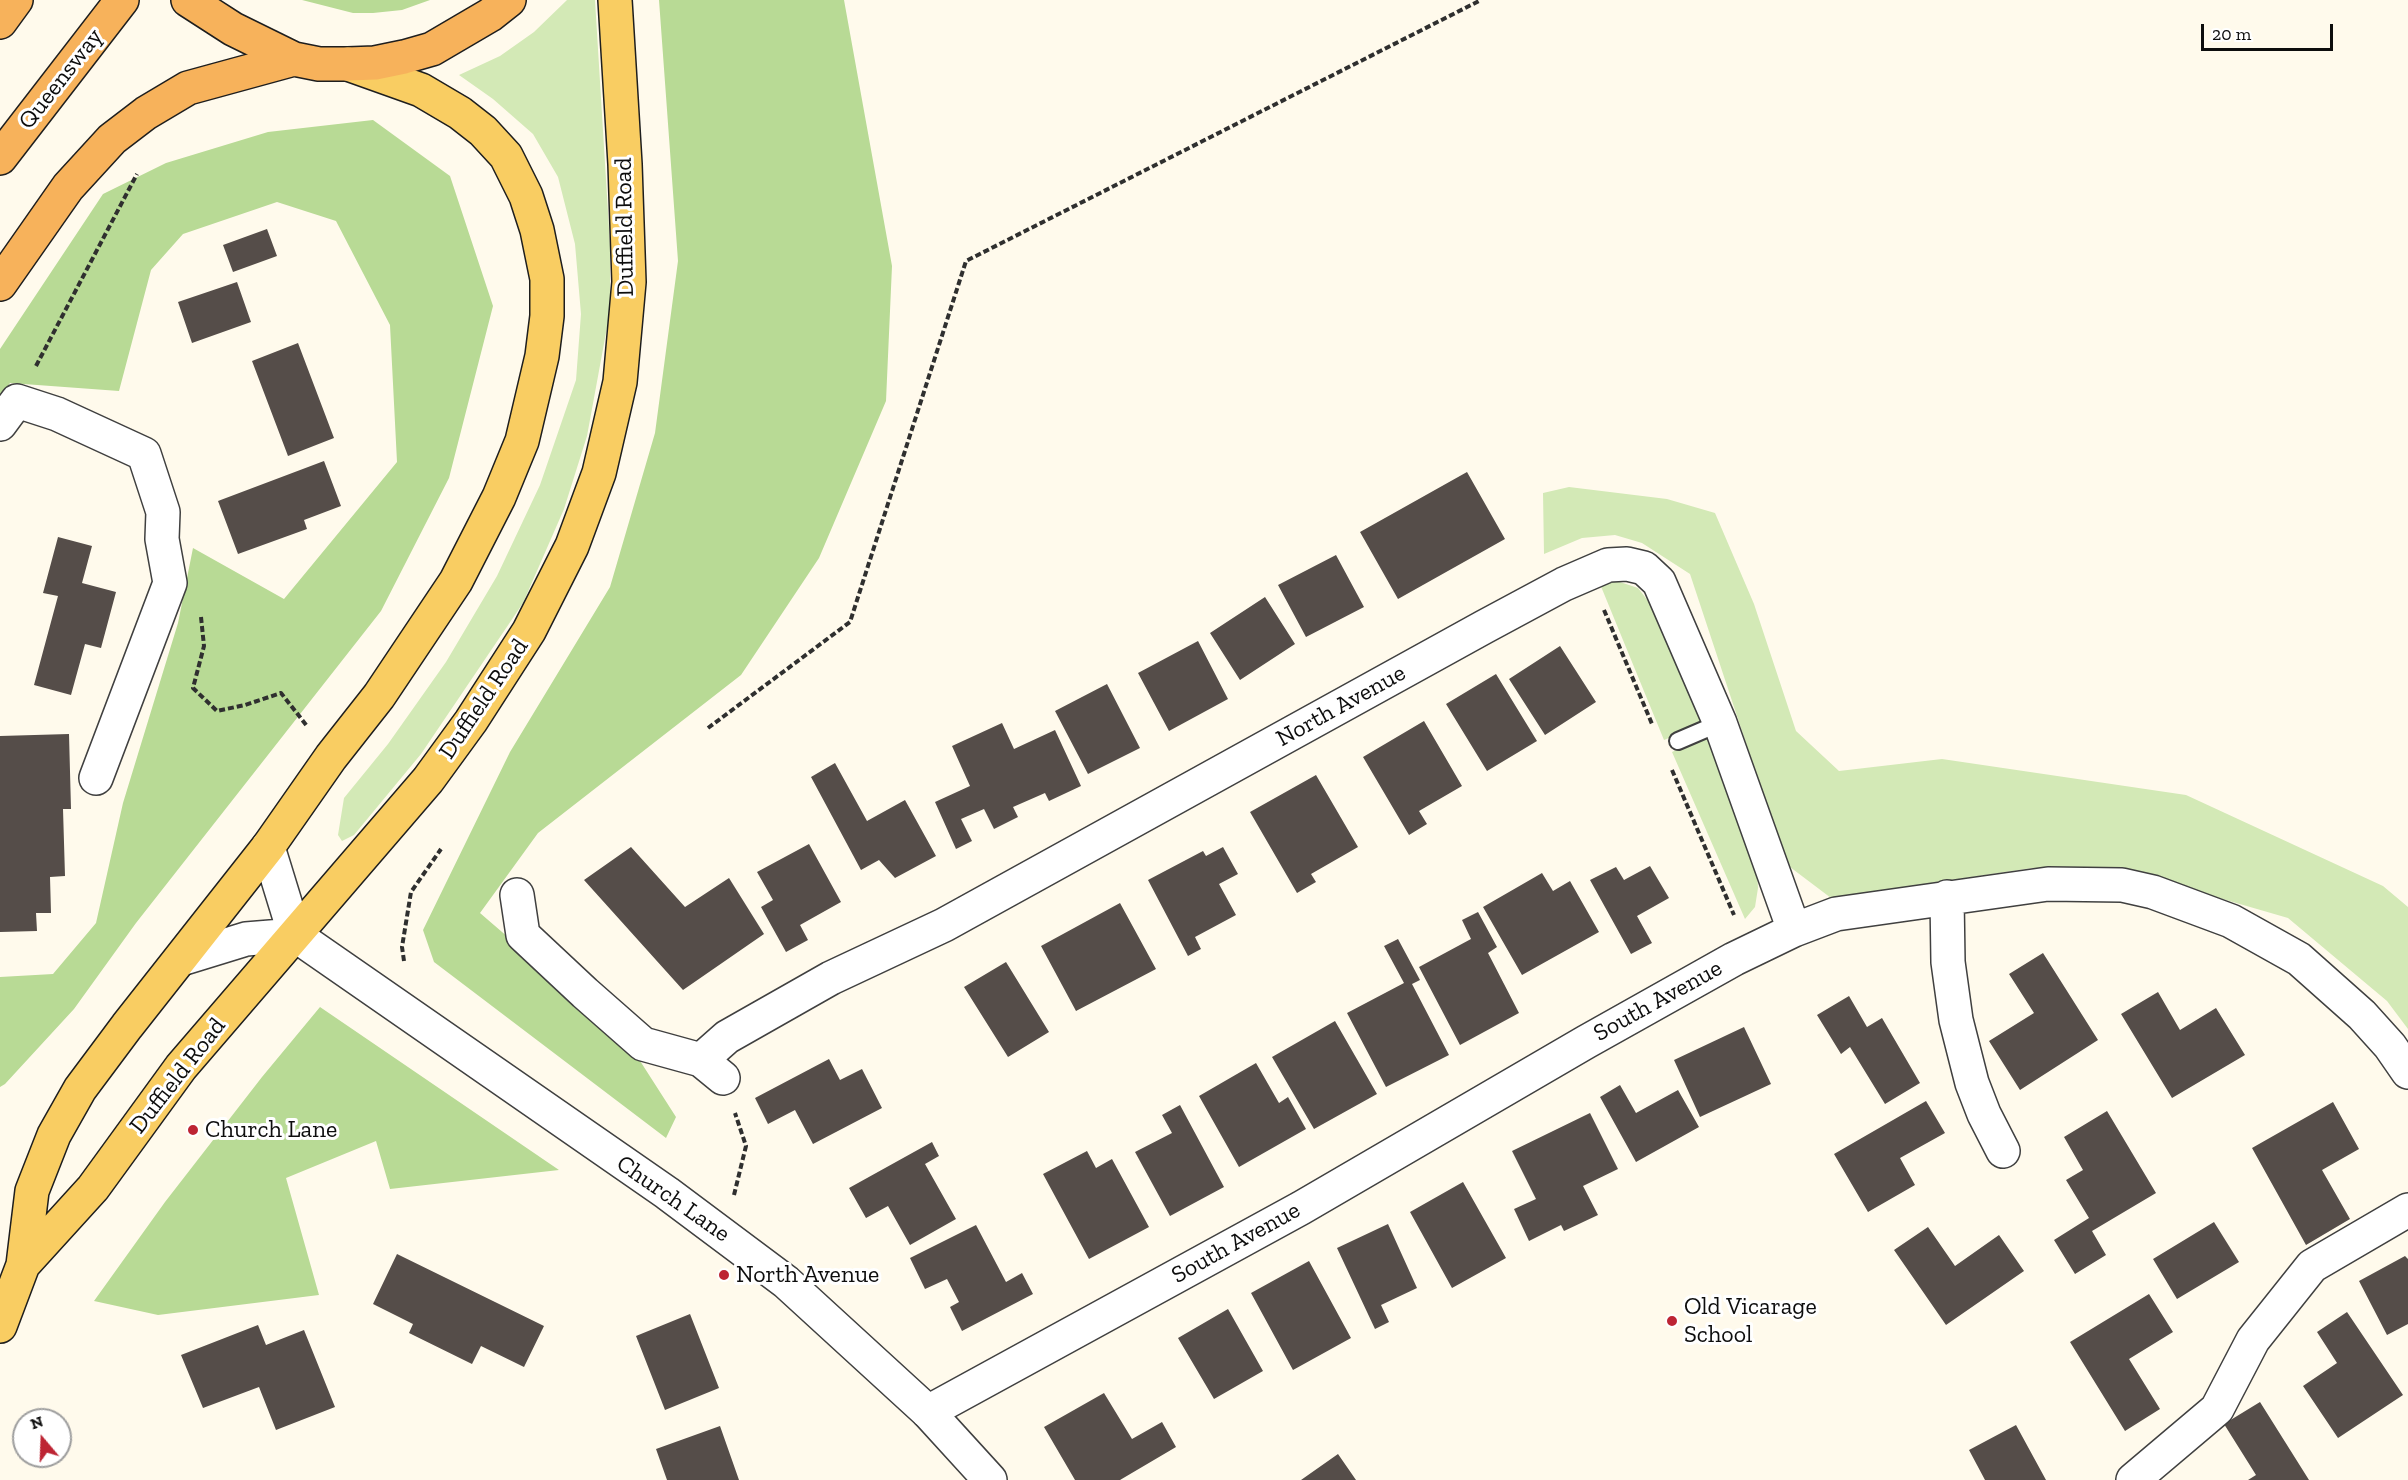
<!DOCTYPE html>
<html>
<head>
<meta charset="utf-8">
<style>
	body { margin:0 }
	#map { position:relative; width:2408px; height:1480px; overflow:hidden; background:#fffaec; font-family:"Zilla Slab",serif }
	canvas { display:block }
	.north { position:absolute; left:12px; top:1408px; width:60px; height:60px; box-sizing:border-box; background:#fff; border:2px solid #9e9e9e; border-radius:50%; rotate:341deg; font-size:16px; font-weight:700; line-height:24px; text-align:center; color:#0d0d0d }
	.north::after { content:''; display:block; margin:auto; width:21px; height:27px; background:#bd2433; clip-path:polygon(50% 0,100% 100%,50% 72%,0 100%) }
	.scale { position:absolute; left:2201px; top:24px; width:132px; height:27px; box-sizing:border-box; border:3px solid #0d0d0d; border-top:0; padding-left:8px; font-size:18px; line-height:21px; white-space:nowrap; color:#0d0d0d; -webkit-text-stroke:4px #fff; paint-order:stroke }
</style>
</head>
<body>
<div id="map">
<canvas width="2408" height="1480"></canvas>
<div class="north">N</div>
<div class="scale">20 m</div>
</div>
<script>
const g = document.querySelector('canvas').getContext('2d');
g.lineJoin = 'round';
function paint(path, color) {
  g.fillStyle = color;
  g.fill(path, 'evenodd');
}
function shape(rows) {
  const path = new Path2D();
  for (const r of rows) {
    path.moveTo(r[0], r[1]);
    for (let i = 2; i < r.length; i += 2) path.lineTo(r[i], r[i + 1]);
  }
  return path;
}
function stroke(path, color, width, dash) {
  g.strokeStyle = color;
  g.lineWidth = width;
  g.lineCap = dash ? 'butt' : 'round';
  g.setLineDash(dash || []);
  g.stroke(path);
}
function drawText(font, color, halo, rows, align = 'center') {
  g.font = font + ' "Zilla Slab",serif';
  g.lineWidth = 6;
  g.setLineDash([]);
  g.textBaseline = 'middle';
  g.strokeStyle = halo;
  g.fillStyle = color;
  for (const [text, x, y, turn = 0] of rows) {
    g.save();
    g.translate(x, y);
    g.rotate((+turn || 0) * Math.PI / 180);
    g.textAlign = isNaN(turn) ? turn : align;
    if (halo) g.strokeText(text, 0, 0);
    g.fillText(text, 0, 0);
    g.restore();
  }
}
const green = shape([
	[567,0,595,0,610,245,610,311,587,436,564,509,523,603,421,754,354,835,342,841,338,835,344,798,388,744,446,662,497,576,540,485,576,380,581,314,575,244,558,177,533,134,493,99,459,75,500,56,534,32],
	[1569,487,1667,499,1715,513,1754,604,1796,731,1839,771,1942,759,2186,795,2383,886,2408,907,2408,1029,2387,1001,2288,918,2140,875,2032,868,1831,898,1786,864,1690,574,1642,543,1615,535,1582,538,1544,554,1543,493],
	[1617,581,1638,588,1652,606,1705,723,1664,740,1600,584],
	[1707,735,1757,871,1758,888,1755,907,1745,919,1672,752]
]);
const forest = shape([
	[302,0,430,0,402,10,373,13,353,13],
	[659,0,844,0,892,266,886,401,819,558,741,675,538,833,480,913,626,1039,676,1117,666,1138,434,962,423,930,510,752,610,587,655,433,678,261],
	[373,120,450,176,493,306,449,478,381,611,136,923,74,1009,5,1084,0,1087,0,977,53,974,96,923,123,803,178,623,193,548,284,599,397,462,390,325,336,221,277,202,183,234,151,270,119,391,10,383,0,398,0,349,103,194,166,163,268,132],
	[320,1007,559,1170,390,1189,376,1141,286,1178,319,1295,158,1315,94,1301,165,1202,262,1077]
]);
const building = shape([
	[267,229,277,256,233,272,223,245],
	[237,282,251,322,192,343,178,302],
	[298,343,334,438,288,456,252,361],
	[324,461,341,506,304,520,307,529,238,554,218,501],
	[1467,472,1505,539,1398,599,1360,532],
	[58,537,92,546,82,583,116,592,101,648,85,644,71,695,34,685,58,596,43,593],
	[1336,555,1364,607,1306,637,1278,585],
	[1265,597,1295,644,1240,680,1210,633],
	[1198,641,1228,699,1169,731,1138,673],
	[1560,646,1596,702,1545,735,1509,679],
	[1496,674,1537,741,1487,771,1446,704],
	[1107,684,1140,748,1088,774,1055,711],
	[1424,721,1462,786,1419,811,1427,824,1409,835,1363,757],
	[1002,723,1014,749,1055,730,1081,786,1049,801,1045,793,1013,807,1018,817,994,829,984,809,961,819,972,841,956,849,935,802,970,786,952,746],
	[69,734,71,809,63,809,65,876,50,877,51,913,36,913,37,931,0,932,0,736],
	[835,763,867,821,905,800,936,856,895,878,879,860,861,870,811,777],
	[1316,775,1358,847,1311,874,1316,882,1297,893,1250,812],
	[809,844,841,902,800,925,808,940,786,952,761,907,773,900,757,872],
	[631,847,685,907,729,878,764,934,683,990,584,880],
	[1223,847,1238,874,1219,884,1236,915,1195,937,1201,949,1188,956,1148,880,1203,851,1206,856],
	[1650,866,1669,898,1637,916,1652,943,1631,954,1590,880,1616,867,1624,880],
	[1542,873,1553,891,1570,881,1599,932,1522,975,1483,907],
	[1120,903,1156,969,1076,1011,1041,946],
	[1478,912,1497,947,1488,953,1519,1013,1460,1045,1419,967,1471,939,1462,920],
	[1398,939,1420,980,1412,984,1449,1055,1386,1087,1347,1013,1404,983,1384,946],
	[2043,953,2098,1040,2020,1090,1989,1041,2034,1013,2009,974],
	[1006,962,1049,1032,1008,1057,964,987],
	[2158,992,2180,1030,2216,1008,2245,1055,2172,1098,2121,1014],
	[1849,996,1867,1027,1882,1018,1920,1083,1885,1104,1850,1047,1841,1054,1817,1015],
	[1335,1021,1377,1094,1314,1129,1272,1057],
	[1744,1027,1771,1084,1700,1117,1674,1060],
	[829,1059,840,1080,862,1069,882,1108,813,1144,795,1110,768,1124,755,1098],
	[1256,1063,1279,1103,1288,1097,1306,1129,1239,1167,1199,1096],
	[1620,1085,1636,1113,1678,1090,1699,1127,1636,1162,1600,1097],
	[1926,1101,1945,1133,1900,1158,1915,1185,1868,1212,1834,1154],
	[2333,1102,2359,1149,2322,1170,2350,1219,2306,1245,2252,1148],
	[1180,1105,1224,1187,1170,1216,1135,1152,1172,1133,1162,1115],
	[2107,1111,2156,1193,2092,1231,2106,1255,2075,1274,2054,1240,2089,1218,2066,1180,2083,1170,2064,1137],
	[1590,1113,1618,1169,1583,1186,1598,1215,1564,1231,1561,1225,1529,1241,1514,1209,1536,1199,1512,1151],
	[932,1142,939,1156,925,1164,956,1219,910,1245,888,1206,866,1218,849,1188],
	[1087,1151,1096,1168,1112,1159,1149,1227,1089,1259,1043,1174],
	[1463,1182,1506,1258,1452,1288,1410,1212],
	[2214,1222,2239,1262,2177,1299,2153,1259],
	[1388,1224,1417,1288,1381,1305,1389,1322,1375,1329,1337,1248],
	[976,1225,1006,1282,1022,1273,1033,1294,962,1331,950,1307,959,1302,947,1279,925,1289,910,1258],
	[1928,1227,1955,1266,1999,1235,2024,1271,1946,1325,1894,1250],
	[397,1254,544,1326,524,1367,481,1346,472,1364,409,1333,413,1324,373,1304],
	[2405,1256,2408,1259,2408,1324,2387,1335,2359,1281],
	[1309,1261,1351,1338,1293,1370,1251,1293],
	[2149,1294,2173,1332,2129,1359,2160,1409,2125,1431,2070,1342],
	[1228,1309,1263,1371,1214,1399,1178,1338],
	[2347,1312,2403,1395,2338,1438,2303,1386,2337,1363,2317,1332],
	[690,1314,719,1388,665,1410,636,1336],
	[258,1325,266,1345,304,1330,335,1407,276,1430,259,1387,203,1408,181,1355],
	[1104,1393,1132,1439,1162,1422,1176,1447,1120,1480,1075,1480,1044,1427],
	[2260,1402,2309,1480,2248,1480,2256,1475,2224,1424],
	[2016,1425,2046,1480,1985,1480,1969,1450],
	[720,1426,739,1480,667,1480,656,1449],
	[1338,1454,1356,1480,1301,1480]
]);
const path = shape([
	[36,366,137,174],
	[1604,610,1652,724],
	[201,617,204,646,193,688,217,711,245,705,281,693,307,726],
	[708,728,850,622,966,261,1481,0],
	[1672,770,1734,915],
	[404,961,402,947,411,892,441,849],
	[734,1195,746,1146,735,1113]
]);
const service = shape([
	[1678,741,1720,723]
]);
const minor = shape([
	[0,424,17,401,57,414,144,454,163,512,162,539,170,583,96,778],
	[517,895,523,935,585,993,643,1044,701,1060,723,1078],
	[1947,897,1948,962,1956,1020,1972,1083,1984,1114,2003,1151],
	[701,1060,727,1037,831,978,944,925,1484,627,1564,584,1608,565,1627,564,1644,568,1659,582,1720,723,1794,930],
	[928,1412,1301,1208,1586,1042,1734,959,1794,930,1836,914,2048,884,2122,885,2153,892,2231,921,2299,959,2362,1015,2390,1046,2408,1072],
	[2133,1480,2217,1409,2253,1340,2312,1266,2408,1210]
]);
const tertiary = shape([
	[268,847,295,935],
	[295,935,667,1193,786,1282,928,1412,990,1480],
	[181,959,246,939,295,935]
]);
const primary = shape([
	[23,1265,93,1188,181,1067,428,780,471,721,529,631,572,546,599,473,620,382,629,282,625,164,615,0],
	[0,1326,23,1265,32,1191,54,1135,80,1089,127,1026,268,847,331,757,379,696,456,581,499,497,522,441,542,356,547,316,547,279,537,230,526,196,506,156,483,131,460,113,421,90,348,64]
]);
const trunk = shape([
	[188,0,233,29,294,59,319,64,348,64,375,63,404,57,432,49,490,15,509,0],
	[0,22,16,0],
	[0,158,122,0],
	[0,284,68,187,112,139,146,113,188,88,294,59]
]);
const markers = [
	[193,1130,6,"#bd2433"],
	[724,1275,6,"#bd2433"],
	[1672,1321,6,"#bd2433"]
];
const streetNames = [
	["Queensway",61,79,-52],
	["Duffield Road",625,227,-91],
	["Duffield Road",484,699,-56],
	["North Avenue",1341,706,-29],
	["South Avenue",1658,1001,-29],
	["Duffield Road",178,1076,-52],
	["Church Lane",673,1199,35],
	["South Avenue",1236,1243,-29]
];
const poiNames = [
	["Church Lane",205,1130],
	["North Avenue",736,1275],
	["Old Vicarage",1684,1307],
	["School",1684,1335]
];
paint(green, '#d3e9b6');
paint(forest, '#b8da95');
paint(building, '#554d49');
stroke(service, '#404040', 20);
stroke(minor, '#404040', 36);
stroke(tertiary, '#404040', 36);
stroke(primary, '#1e1e1e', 36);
stroke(trunk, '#1e1e1e', 36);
stroke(path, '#2f2f2f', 4, [6, 3]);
stroke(service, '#fff', 16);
stroke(minor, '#fff', 33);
stroke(tertiary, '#fff', 33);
stroke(primary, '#f9cd62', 33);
stroke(trunk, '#f7b25b', 33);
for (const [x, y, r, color] of markers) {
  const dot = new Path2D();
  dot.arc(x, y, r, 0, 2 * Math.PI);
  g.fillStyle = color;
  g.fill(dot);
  stroke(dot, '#fff', 2);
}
drawText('24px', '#0d0d0d', '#fff', streetNames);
drawText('24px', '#0d0d0d', '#fff', poiNames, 'left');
</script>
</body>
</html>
